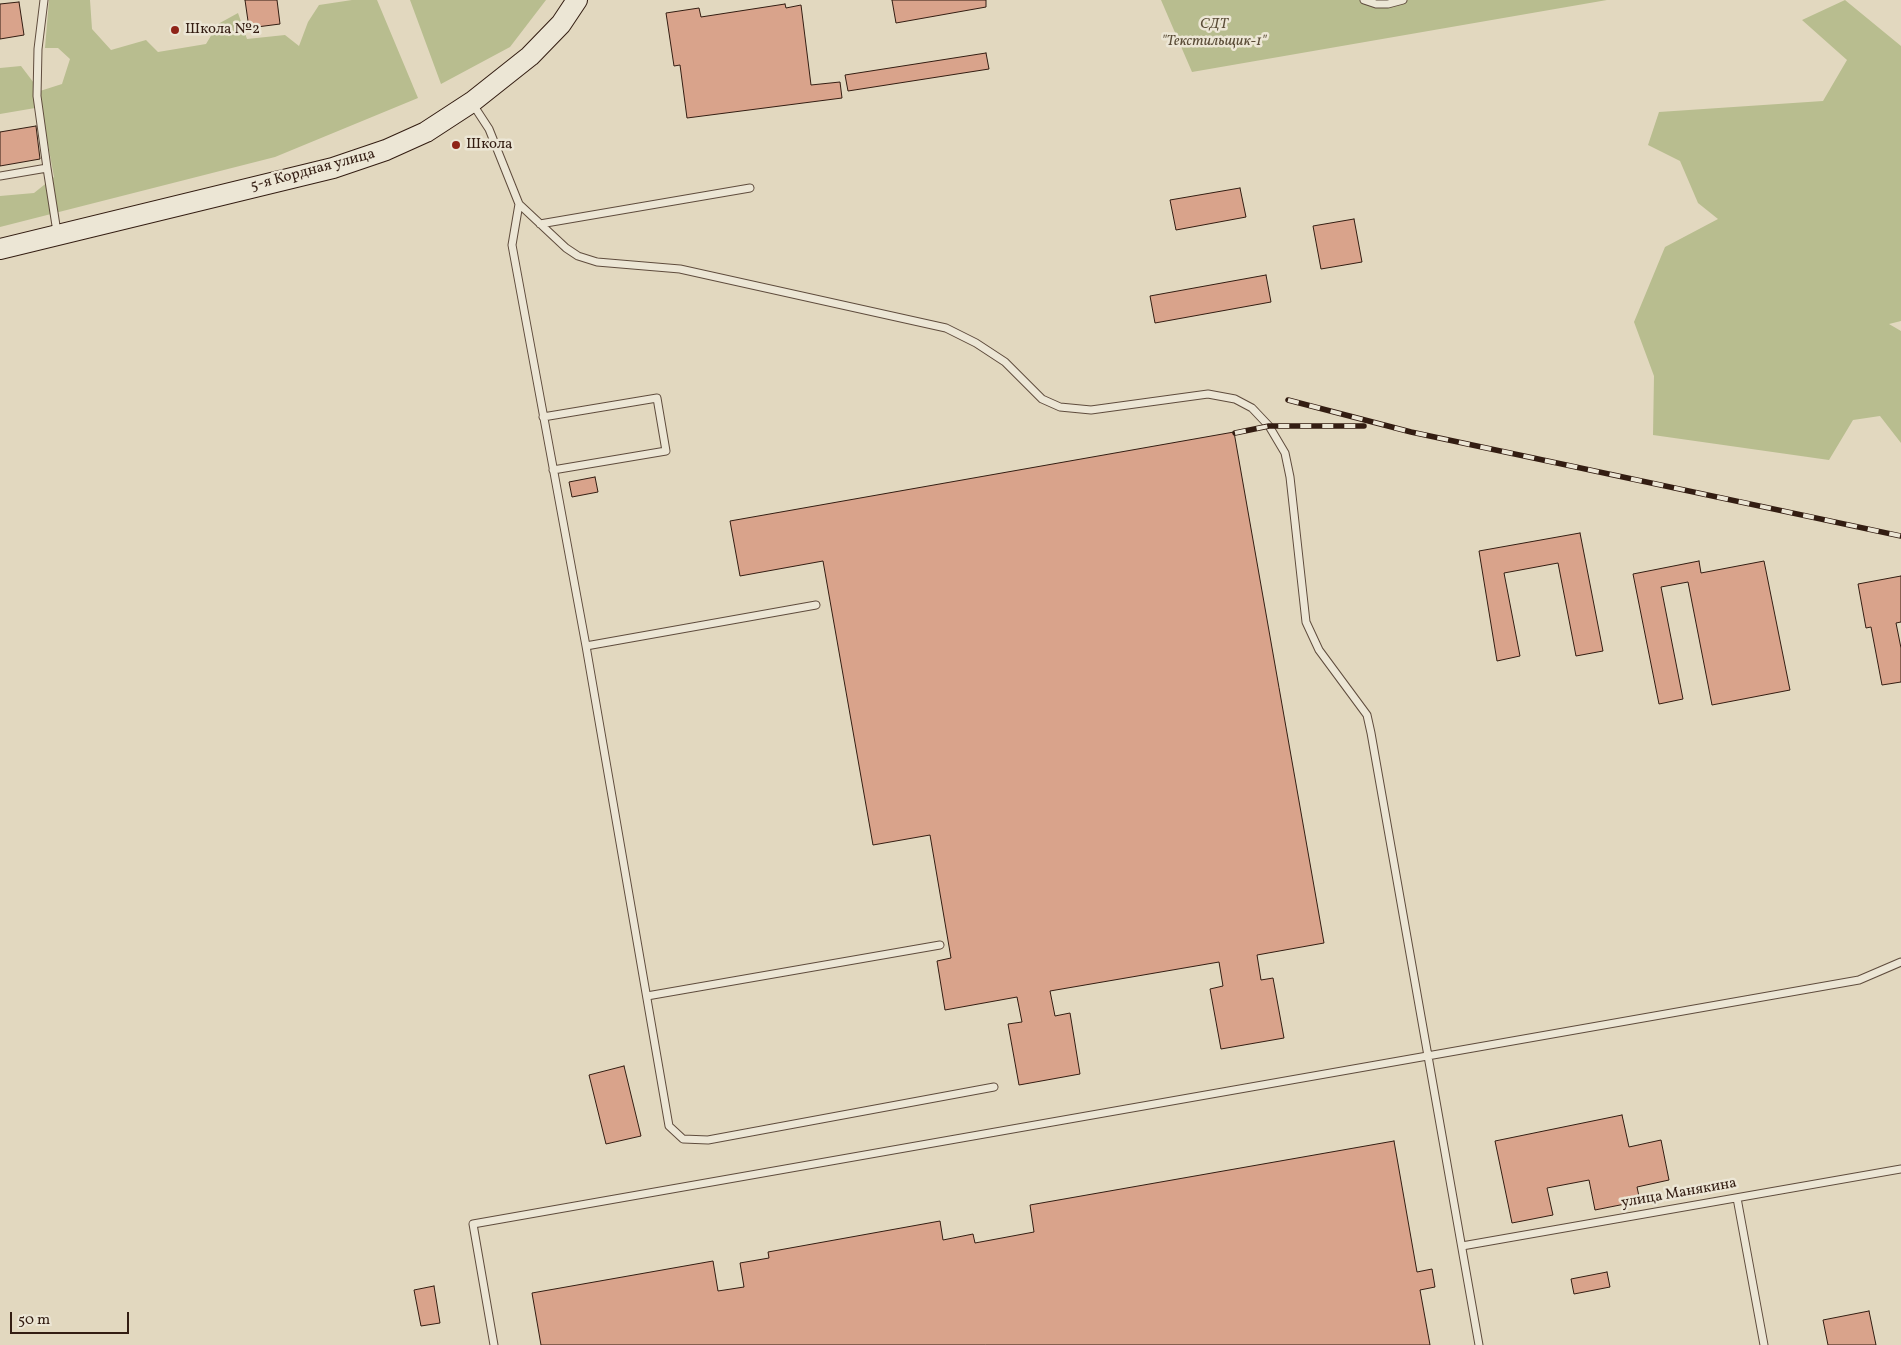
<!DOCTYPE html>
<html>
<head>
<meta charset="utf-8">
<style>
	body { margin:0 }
	#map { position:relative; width:1901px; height:1345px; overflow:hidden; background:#e2d8bf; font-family:Vollkorn,serif }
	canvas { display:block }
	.scale { position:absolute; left:10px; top:1312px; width:119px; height:22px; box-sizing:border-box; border:2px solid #331d12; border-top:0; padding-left:6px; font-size:15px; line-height:18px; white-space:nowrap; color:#331d12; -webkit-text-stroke:4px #ece6d5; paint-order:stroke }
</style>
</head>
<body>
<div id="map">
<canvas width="1901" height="1345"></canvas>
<div class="scale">50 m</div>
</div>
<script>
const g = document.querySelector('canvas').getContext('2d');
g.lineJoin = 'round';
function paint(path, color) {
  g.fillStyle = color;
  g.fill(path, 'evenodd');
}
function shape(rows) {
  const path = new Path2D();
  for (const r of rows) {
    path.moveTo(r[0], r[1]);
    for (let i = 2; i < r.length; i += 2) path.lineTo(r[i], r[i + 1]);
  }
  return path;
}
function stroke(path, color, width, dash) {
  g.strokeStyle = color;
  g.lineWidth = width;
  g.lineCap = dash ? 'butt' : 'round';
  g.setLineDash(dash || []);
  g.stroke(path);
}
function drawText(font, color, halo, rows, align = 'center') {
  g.font = font + ' Vollkorn,serif';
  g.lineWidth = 5;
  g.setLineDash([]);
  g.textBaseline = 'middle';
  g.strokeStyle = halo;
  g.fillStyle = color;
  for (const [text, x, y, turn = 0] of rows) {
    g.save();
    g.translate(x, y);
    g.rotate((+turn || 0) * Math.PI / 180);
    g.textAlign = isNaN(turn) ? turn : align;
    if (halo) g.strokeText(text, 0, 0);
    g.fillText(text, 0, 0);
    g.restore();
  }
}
const green = shape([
	[49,0,90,0,92,29,111,50,146,40,158,52,206,44,218,24,238,13,247,39,285,35,299,46,308,22,319,5,352,0,377,0,418,98,275,157,0,227,0,196,34,193,54,177,41,107,0,114,0,68,21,66,40,91,62,84,70,59,58,48,45,48],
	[410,0,546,0,510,47,441,84],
	[1161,0,1607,0,1192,72],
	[1845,0,1901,46,1901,321,1889,324,1901,331,1901,443,1880,416,1853,420,1829,460,1653,435,1654,376,1634,322,1665,247,1718,219,1698,203,1680,161,1648,145,1659,112,1823,101,1847,60,1802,20]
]);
const building = shape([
	[245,0,277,0,280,24,249,28,245,0],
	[892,0,986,0,986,7,896,23,892,0],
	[19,2,24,35,0,39,0,4,19,2],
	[785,4,786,8,801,5,811,85,840,82,842,98,687,118,680,65,674,66,666,13,699,8,701,17,785,4],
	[986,53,989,69,848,91,845,75,986,53],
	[36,126,40,159,0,166,0,132,36,126],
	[1240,188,1246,217,1176,230,1170,200,1240,188],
	[1354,219,1362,262,1321,269,1313,226,1354,219],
	[1266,275,1271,302,1155,323,1150,296,1266,275],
	[1234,432,1324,943,1257,955,1261,980,1273,978,1284,1038,1221,1049,1210,989,1223,986,1219,962,1050,991,1055,1016,1070,1013,1080,1074,1019,1085,1008,1024,1022,1022,1017,997,945,1010,937,961,951,958,930,835,873,845,823,561,740,576,730,521,1234,432],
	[595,477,598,492,572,497,569,482,595,477],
	[1580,533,1603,651,1576,656,1558,563,1504,573,1520,656,1497,661,1479,551,1580,533],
	[1699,561,1701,573,1764,561,1790,690,1712,705,1688,582,1661,587,1683,699,1659,704,1633,574,1699,561],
	[1901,576,1901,622,1896,623,1901,648,1901,682,1882,685,1871,627,1866,628,1858,584,1901,576],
	[624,1066,641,1136,606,1144,589,1075,624,1066],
	[1622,1115,1629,1147,1661,1140,1669,1180,1637,1187,1640,1201,1595,1210,1589,1180,1547,1188,1553,1215,1512,1223,1495,1141,1622,1115],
	[1394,1141,1417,1272,1432,1269,1435,1287,1420,1290,1430,1345,541,1345,532,1293,713,1261,718,1291,744,1287,740,1263,769,1258,768,1252,940,1221,943,1240,973,1234,975,1243,1034,1232,1030,1205,1394,1141],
	[1607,1272,1610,1287,1574,1294,1571,1279,1607,1272],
	[434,1286,440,1323,421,1326,414,1290,434,1286],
	[1869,1311,1876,1345,1828,1345,1823,1320,1869,1311]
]);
const service = shape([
	[44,0,38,49,37,96,47,168],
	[1364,0,1376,4,1388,4,1403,0],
	[472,103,489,129,519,204,566,248,578,256,597,262,680,269,946,328,976,343,1005,362,1042,399,1060,407,1091,410,1208,394,1235,399,1252,408,1269,426,1285,453,1290,477,1306,622,1319,650,1367,715,1371,733,1479,1345],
	[0,176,47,168,57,232],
	[519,204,512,245,586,646,669,1126,683,1139,708,1140,994,1087],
	[540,224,750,188],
	[543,417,657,398,666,451,553,470],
	[586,646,816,605],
	[647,996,940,945],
	[1737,1198,1764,1345],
	[1462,1246,1901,1169],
	[494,1345,473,1224,1859,980,1901,962]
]);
const secondary = shape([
	[0,249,333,168,386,150,426,132,472,102,530,56,561,24,577,0]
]);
const rail = shape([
	[1288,400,1411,432,1901,536],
	[1235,433,1269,426,1364,426]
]);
const markers = [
	[175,30,5,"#8f2418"],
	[456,145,5,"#8f2418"]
];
const parkNames = [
	["СДТ",1214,25],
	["\"Текстильщик-1\"",1214,42]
];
const poiNames = [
	["Школа №2",185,30],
	["Школа",466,145]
];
const streetNames = [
	["5-я Кордная улица",313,171,-15],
	["улица Манякина",1679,1194,-10]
];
paint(green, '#b8bd8f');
paint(building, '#d9a38b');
stroke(building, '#331d12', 1);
stroke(service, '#5f4c3d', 9);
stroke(secondary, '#331d12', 22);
stroke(service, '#ece6d5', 7);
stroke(secondary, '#ece6d5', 20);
stroke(rail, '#331d12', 5.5);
stroke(rail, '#ece6d5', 4, [11]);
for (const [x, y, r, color] of markers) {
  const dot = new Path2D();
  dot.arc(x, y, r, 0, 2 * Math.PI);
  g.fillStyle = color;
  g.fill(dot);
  stroke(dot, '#ece6d5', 2);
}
drawText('italic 15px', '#5b4d38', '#ece6d5', parkNames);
drawText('15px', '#331d12', '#ece6d5', poiNames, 'left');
drawText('15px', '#331d12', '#ece6d5', streetNames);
</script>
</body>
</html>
